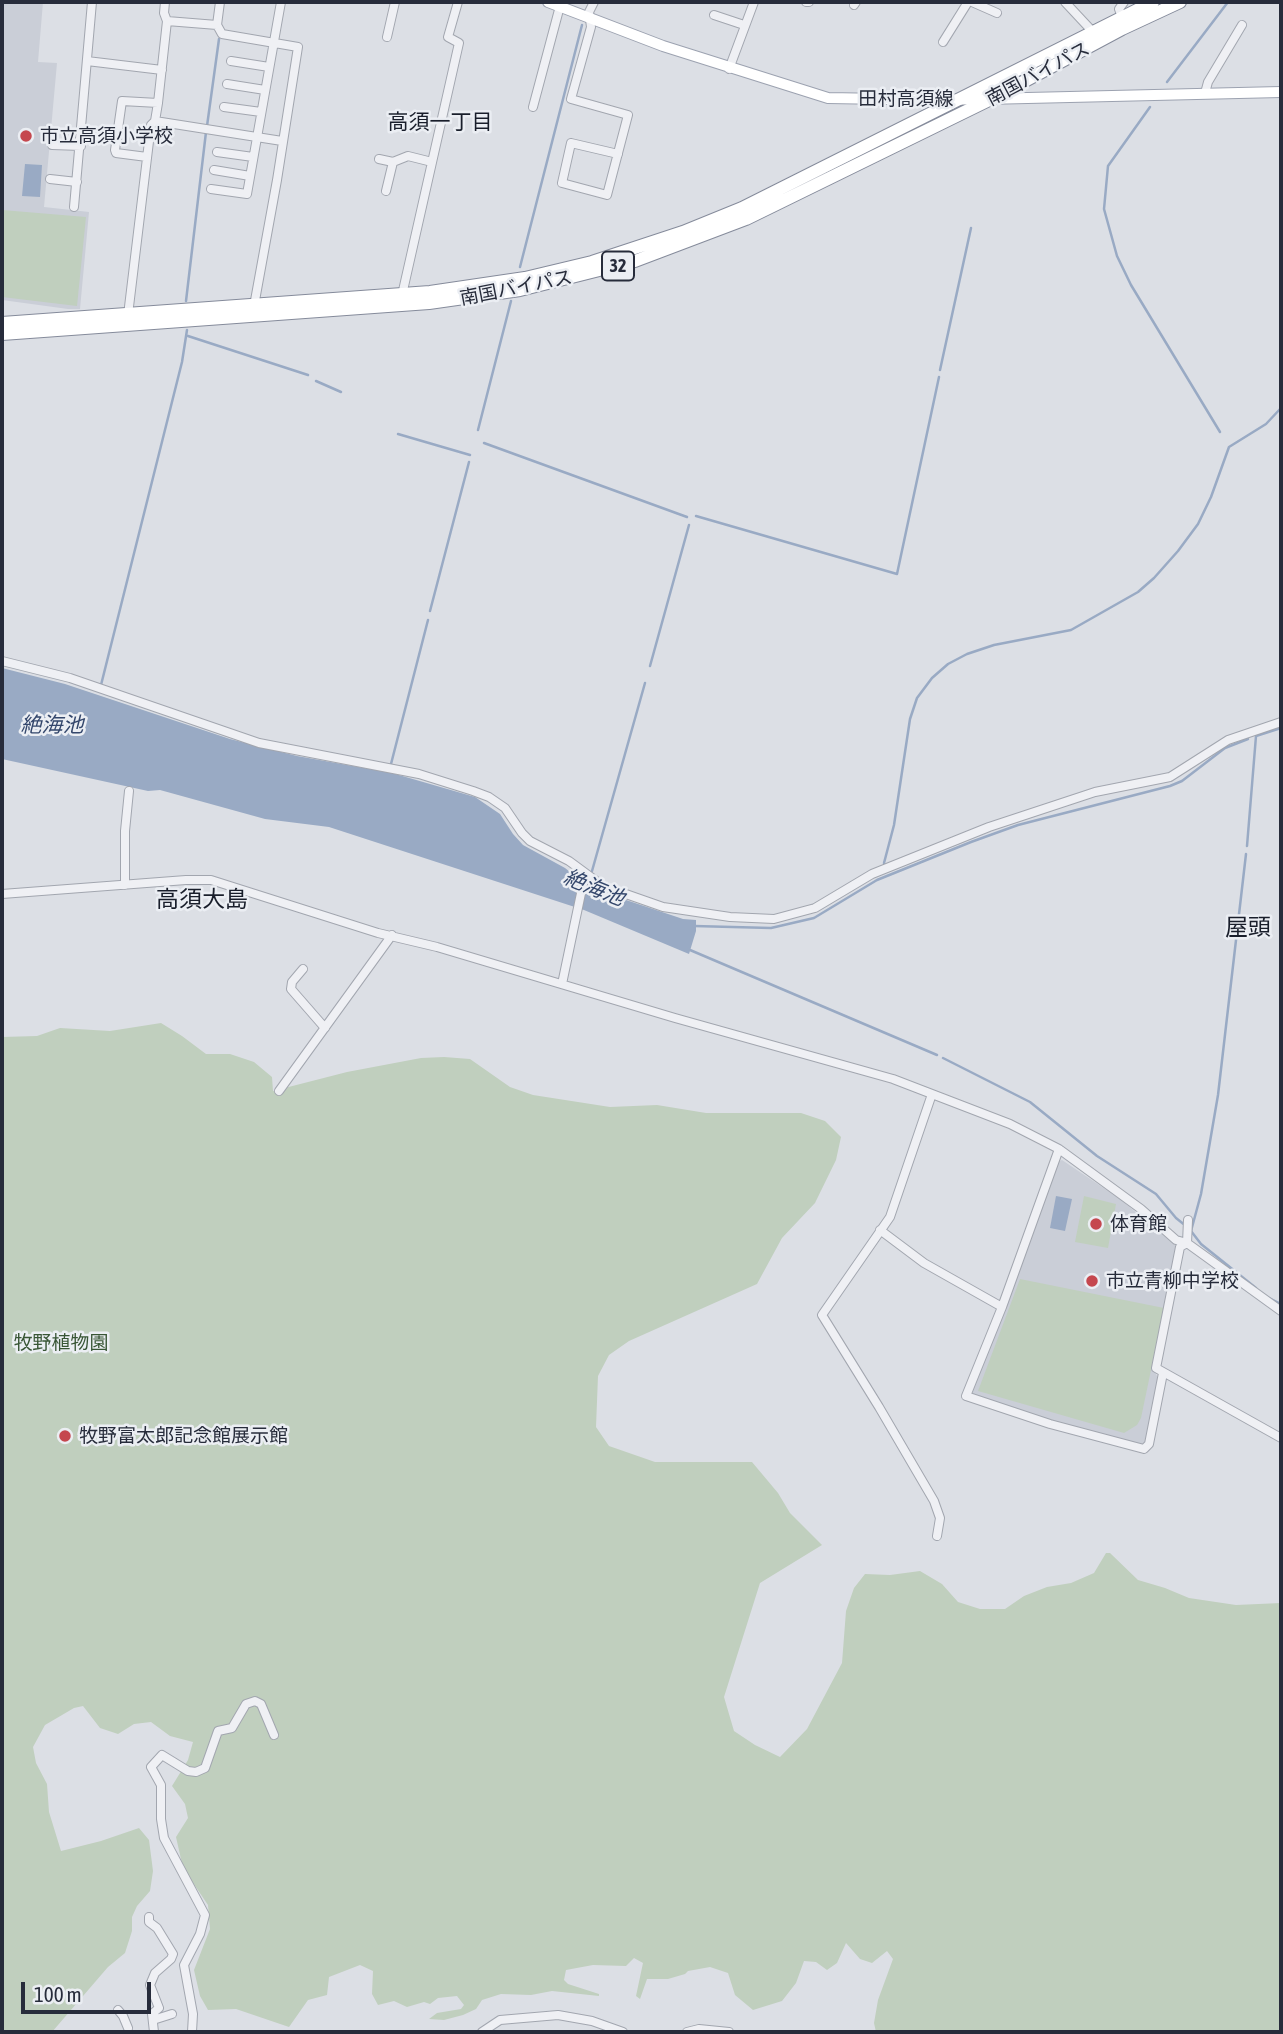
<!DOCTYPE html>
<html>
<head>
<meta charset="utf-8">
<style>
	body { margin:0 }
	#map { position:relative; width:1283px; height:2034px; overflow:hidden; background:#dcdfe5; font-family:"Asap Condensed",sans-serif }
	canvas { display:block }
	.frame { position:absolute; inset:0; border:4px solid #272c3b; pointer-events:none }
	.scale { position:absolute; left:21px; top:1982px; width:130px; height:32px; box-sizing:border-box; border:4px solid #272c3b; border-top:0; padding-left:9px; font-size:21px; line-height:24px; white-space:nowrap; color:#272c3b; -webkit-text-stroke:5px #ebeef3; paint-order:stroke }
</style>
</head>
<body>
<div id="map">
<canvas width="1283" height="2034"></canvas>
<div class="frame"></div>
<div class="scale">100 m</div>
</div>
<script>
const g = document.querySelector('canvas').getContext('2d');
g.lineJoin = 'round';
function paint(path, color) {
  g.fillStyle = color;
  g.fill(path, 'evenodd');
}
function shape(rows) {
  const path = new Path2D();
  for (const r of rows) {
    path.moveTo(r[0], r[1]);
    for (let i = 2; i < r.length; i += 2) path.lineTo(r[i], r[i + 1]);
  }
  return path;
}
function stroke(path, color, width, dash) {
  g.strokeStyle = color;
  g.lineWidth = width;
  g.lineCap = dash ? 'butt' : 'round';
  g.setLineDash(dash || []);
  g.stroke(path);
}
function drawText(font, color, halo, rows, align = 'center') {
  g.font = font + ' "Asap Condensed","Noto Sans JP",sans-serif';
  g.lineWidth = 5;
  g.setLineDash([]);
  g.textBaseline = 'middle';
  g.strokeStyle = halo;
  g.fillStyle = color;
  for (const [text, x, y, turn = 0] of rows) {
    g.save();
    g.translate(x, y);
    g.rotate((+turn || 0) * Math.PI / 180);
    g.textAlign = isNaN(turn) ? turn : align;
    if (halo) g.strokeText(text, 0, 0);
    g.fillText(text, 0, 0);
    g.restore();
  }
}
const built = shape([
	[2,2,43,2,38,62,57,63,44,207,89,212,80,309,68,309,2,300],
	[1062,1160,1120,1199,1176,1246,1153,1369,1160,1381,1147,1444,1144,1446,1068,1426,973,1396,970,1393,1058,1162]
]);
const green = shape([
	[2,210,86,217,77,306,2,297],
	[161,1023,182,1036,206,1054,230,1054,254,1062,272,1077,273,1091,347,1072,421,1058,444,1057,470,1059,510,1087,533,1095,610,1107,657,1105,706,1113,801,1113,825,1121,841,1137,836,1160,815,1203,782,1238,757,1284,629,1341,609,1355,598,1376,596,1427,609,1446,655,1462,752,1462,778,1493,790,1513,822,1545,760,1583,724,1697,734,1731,755,1745,780,1757,807,1729,842,1663,846,1611,854,1588,865,1574,890,1575,920,1571,942,1584,958,1602,980,1609,1005,1609,1024,1596,1047,1587,1071,1583,1094,1573,1106,1553,1110,1553,1138,1580,1165,1588,1189,1598,1236,1605,1281,1603,1281,2032,876,2032,874,2023,878,2000,893,1959,887,1951,872,1963,860,1959,846,1943,837,1963,827,1970,816,1962,804,1961,796,1983,782,2001,753,2010,735,1995,728,1973,710,1967,688,1971,685,1974,668,1979,647,1979,640,1999,636,1996,643,1963,634,1958,626,1966,593,1965,566,1970,564,1980,568,1984,599,1994,599,1996,552,1991,531,1995,501,1994,482,2000,476,2009,463,2015,444,2020,429,2019,437,2013,461,2009,464,2005,457,1996,438,1998,430,2004,424,2002,407,2007,394,2001,378,2005,372,1994,373,1971,360,1965,329,1977,327,1995,308,2000,289,2027,236,2009,208,2010,200,1996,194,1970,210,1929,208,1905,183,1868,176,1837,188,1818,185,1804,172,1786,188,1760,193,1742,170,1736,151,1722,134,1724,118,1734,100,1728,83,1706,74,1708,45,1725,33,1747,36,1763,47,1784,49,1812,61,1851,101,1841,139,1828,149,1840,153,1871,150,1891,137,1906,132,1917,132,1931,125,1953,108,1967,52,2032,2,2032,2,1037,37,1036,60,1028,110,1031],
	[1084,1196,1116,1204,1108,1248,1075,1242],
	[1020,1279,1164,1308,1141,1418,1137,1425,1124,1433,978,1391]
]);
const water = shape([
	[25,164,42,165,40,197,22,196],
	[2,668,65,684,230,739,297,756,392,773,475,797,500,814,513,834,523,845,565,868,590,888,683,919,696,920,696,931,689,954,584,910,329,827,265,819,160,790,148,791,2,759],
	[1056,1196,1072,1199,1065,1231,1050,1228]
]);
const stream = shape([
	[1167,82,1228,2],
	[1150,107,1108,166,1104,209,1117,256,1131,285,1220,432],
	[207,126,219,39],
	[520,267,582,25],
	[186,301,206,132],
	[188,336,308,375],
	[940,370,971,228],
	[316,381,341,392],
	[478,430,511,301],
	[398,434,470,455],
	[484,443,687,517],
	[696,516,897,574,939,377],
	[430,611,469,462],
	[650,666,689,525],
	[101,685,182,362,187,330],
	[391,764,428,620],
	[1247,846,1256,736,1281,728],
	[884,863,894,825,910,719,917,698,932,678,948,664,967,654,994,645,1071,630,1138,592,1154,578,1178,551,1198,524,1211,497,1229,447,1266,424,1281,408],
	[592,871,645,683],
	[694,926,771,928,814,918,877,880,971,842,1018,825,1170,786,1182,781,1225,748,1248,739],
	[690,950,937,1055],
	[943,1058,1030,1102,1097,1156,1156,1194,1176,1218,1186,1226],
	[1191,1231,1201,1244,1256,1288],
	[1191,1231,1201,1194,1218,1095,1246,854],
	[1267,1297,1281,1304]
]);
const minor = shape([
	[594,2,589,12,591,27,571,99,628,115,607,195,562,183,571,143,618,154],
	[806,2,809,2],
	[972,2,997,13],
	[1065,2,1093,32],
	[854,5,856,2],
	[714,15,744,25],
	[1122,17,1119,9,1124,2],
	[167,21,217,25,222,34,298,47,277,180,254,306],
	[217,25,220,2],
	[387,37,395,2],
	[943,42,968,2],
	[87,61,162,70],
	[231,61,269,67],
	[729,69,754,2],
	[227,84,265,90],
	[1205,93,1208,82,1242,25],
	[224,107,261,112],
	[533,107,560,6],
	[155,121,282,141],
	[52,145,81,146],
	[217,152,253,157],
	[147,157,116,153,115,150,122,101,158,103],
	[379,159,393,162],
	[214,170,250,176],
	[50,179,77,182],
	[211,189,247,194,281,2],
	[386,191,393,162,408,156,432,162],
	[74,207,92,2],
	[402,295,459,43,448,37,458,2],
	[128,315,151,125,155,121,158,103,167,21,164,13,165,2],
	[2,661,70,678,259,743,419,774,473,791,489,797,505,808,522,833,530,841,569,861,603,886,663,907,730,917,774,919,815,908,872,874,989,827,1095,792,1170,777,1228,740,1281,722],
	[125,885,125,831,129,791],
	[2,894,186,880,211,880,378,933,437,947,675,1018,893,1079,1010,1124,1059,1149,1141,1209,1176,1240,1187,1243,1281,1311],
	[303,969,292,982,291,989,325,1028],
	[562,984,584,879,587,876],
	[279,1091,392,935],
	[932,1094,890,1217,822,1315,879,1407,934,1501,940,1518,937,1536],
	[1059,1149,1002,1307,966,1396,1050,1424,1144,1449,1149,1444,1163,1373],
	[1188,1220,1187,1243,1180,1247,1156,1368,1281,1438],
	[880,1230,924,1263,1002,1307],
	[149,1917,149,1922,157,1928,173,1954,171,1959,155,1973,150,1985,159,2008,152,2014,154,2032],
	[118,2010,123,2016,128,2028],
	[153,2020,172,2014],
	[192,2032,193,2014,184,1965,200,1934,205,1915,164,1838,161,1819,161,1785,151,1767,162,1755,188,1771,196,1772,205,1768,218,1731,232,1728,246,1704,255,1701,261,1704,274,1735],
	[482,2032,500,2020,558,2015,592,2021,623,2032],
	[687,2032,699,2029,729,2032]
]);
const major = shape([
	[548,2,663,46,828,98,943,100,1281,92]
]);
const highway = shape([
	[2,323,430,292,525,278,592,262,683,232,742,208,1153,2],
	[2,334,429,303,520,290,635,261,746,219,993,98,1122,29,1180,2]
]);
const markers = [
	[26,136,7,"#c5474e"],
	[1096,1224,7,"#c5474e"],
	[1092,1281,7,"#c5474e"],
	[65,1436,7,"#c5474e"]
];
const shields = [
	[618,266,32]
];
const shieldNames = [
	["32",618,266]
];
const streetNames = [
	["南国バイパス",1038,74,-28],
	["田村高須線",906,99],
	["南国バイパス",516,288,-11]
];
const poiNames = [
	["市立高須小学校",40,136],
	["体育館",1110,1224],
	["市立青柳中学校",1106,1281],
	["牧野富太郎記念館展示館",79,1436]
];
const parkNames = [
	["牧野植物園",61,1343]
];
const neighbourhoodNames = [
	["高須一丁目",440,122]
];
const waterNames = [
	["絶海池",52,725],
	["絶海池",594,888,22]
];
const quarterNames = [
	["高須大島",202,900],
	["屋頭",1248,928]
];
paint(built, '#caced7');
paint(green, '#c0cfbe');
paint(water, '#99aac4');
stroke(stream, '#99aac4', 2.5);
stroke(minor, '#a2a6af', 10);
stroke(major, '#9ca2b0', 12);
stroke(highway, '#858b9b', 14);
stroke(minor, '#eff0f4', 8);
stroke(major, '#fff', 10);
stroke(highway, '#fff', 12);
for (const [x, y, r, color] of markers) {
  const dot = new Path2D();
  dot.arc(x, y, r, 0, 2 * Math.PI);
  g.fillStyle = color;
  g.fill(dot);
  stroke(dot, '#ebeef3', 2.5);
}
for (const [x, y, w] of shields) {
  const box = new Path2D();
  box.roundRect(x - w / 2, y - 14.5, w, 29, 5);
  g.fillStyle = '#ebeef3';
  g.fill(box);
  stroke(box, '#272c3b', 2);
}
drawText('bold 18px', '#272c3b', null, shieldNames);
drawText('19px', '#272c3b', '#ebeef3', streetNames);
drawText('19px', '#272c3b', '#ebeef3', poiNames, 'left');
drawText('19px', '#385535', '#ebeef3', parkNames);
drawText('21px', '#191e2b', '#ebeef3', neighbourhoodNames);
drawText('italic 21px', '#34476c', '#ebeef3', waterNames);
drawText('23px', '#191e2b', '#ebeef3', quarterNames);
</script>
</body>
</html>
